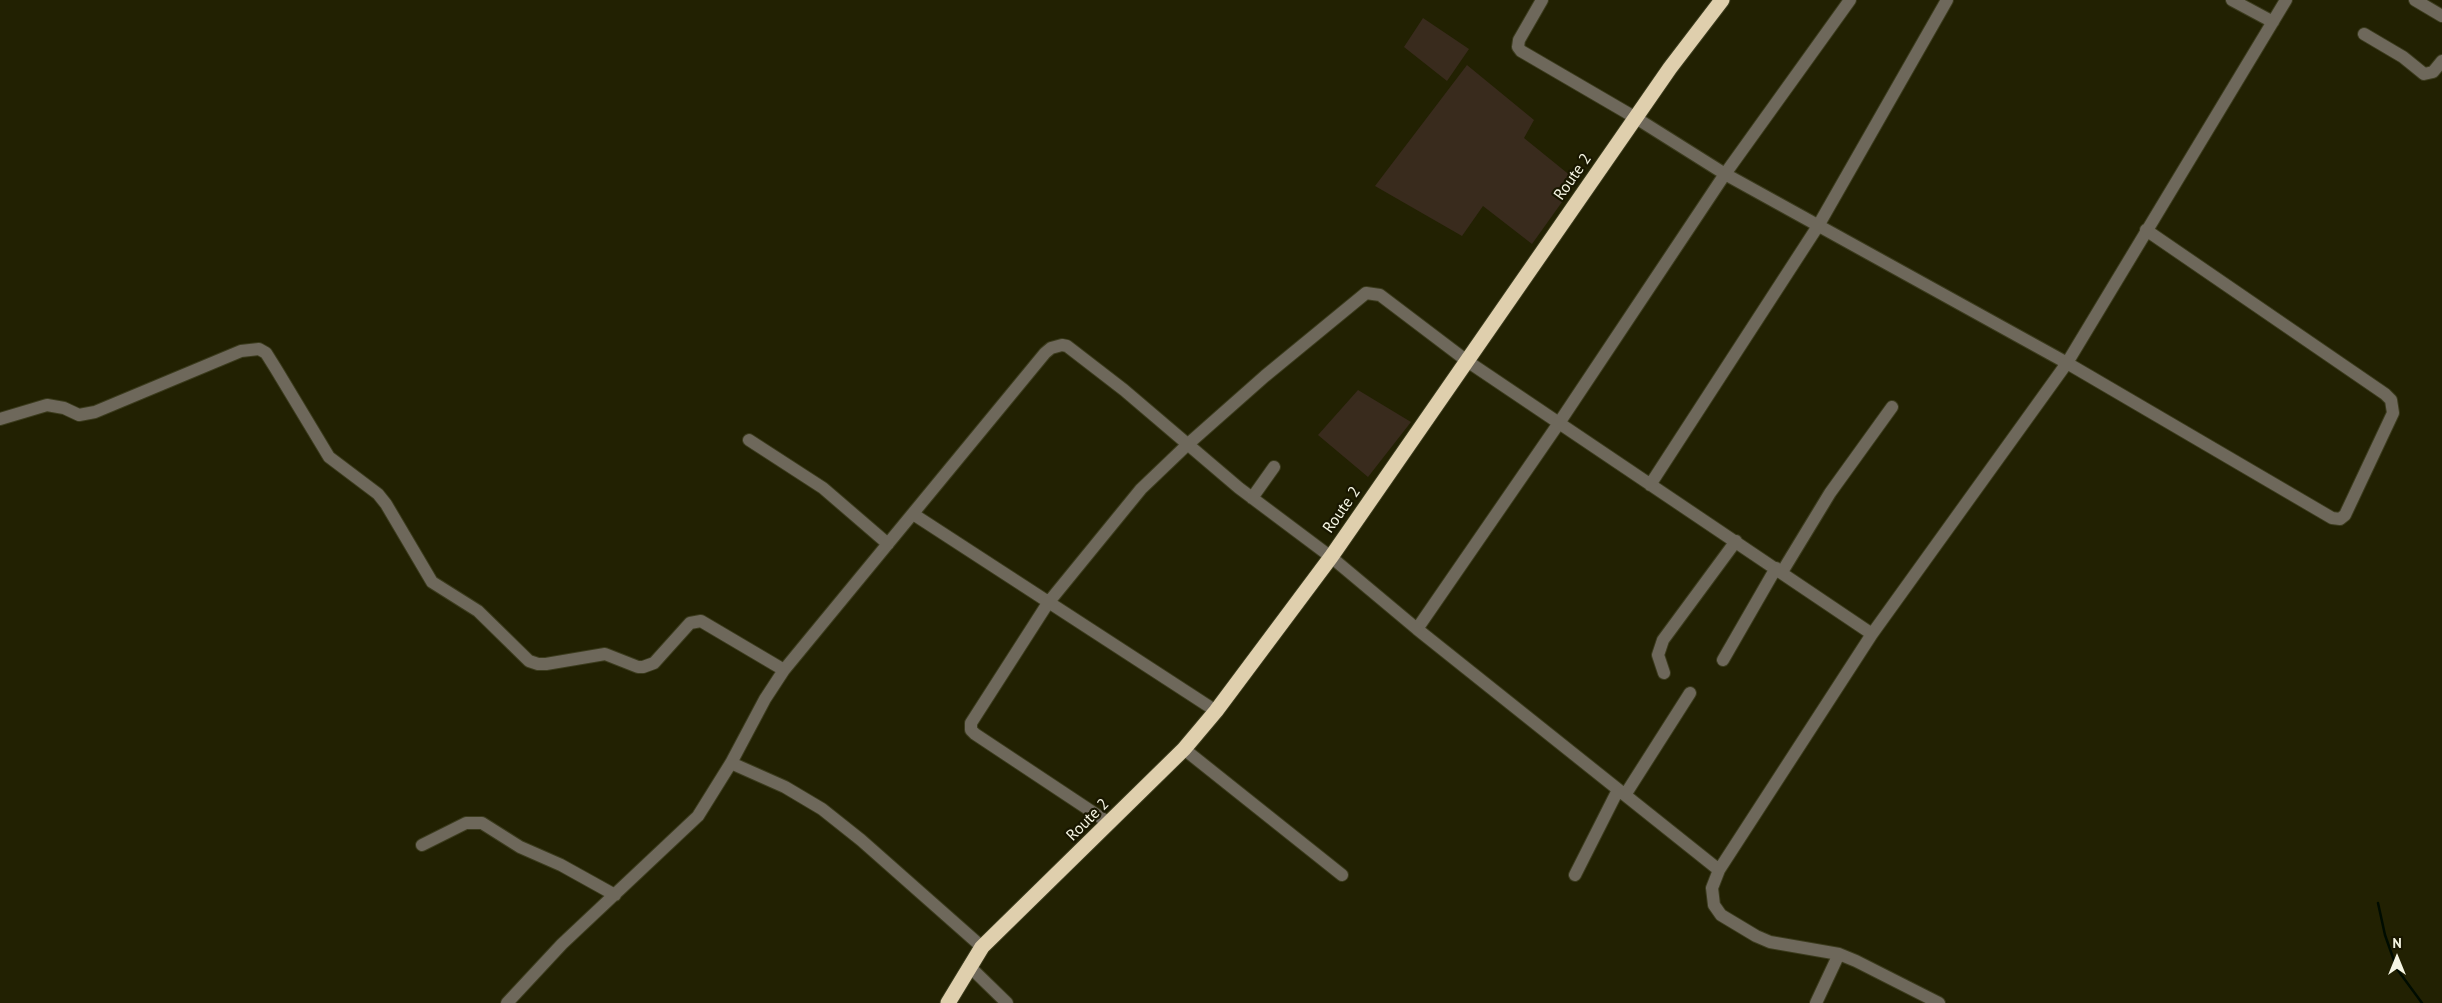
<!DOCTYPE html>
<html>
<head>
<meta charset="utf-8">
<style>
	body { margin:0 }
	#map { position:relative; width:2442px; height:1003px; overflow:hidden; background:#222102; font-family:"PT Sans",sans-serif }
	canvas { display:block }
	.north { position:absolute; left:2372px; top:933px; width:50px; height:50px; -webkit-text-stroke:4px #191700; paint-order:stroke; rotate:0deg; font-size:14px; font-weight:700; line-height:20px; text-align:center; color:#f6f6e4 }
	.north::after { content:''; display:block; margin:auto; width:18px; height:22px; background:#f6f6e4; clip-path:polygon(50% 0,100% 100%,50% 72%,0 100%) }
</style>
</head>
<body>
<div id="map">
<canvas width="2442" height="1003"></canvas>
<div class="north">N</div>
</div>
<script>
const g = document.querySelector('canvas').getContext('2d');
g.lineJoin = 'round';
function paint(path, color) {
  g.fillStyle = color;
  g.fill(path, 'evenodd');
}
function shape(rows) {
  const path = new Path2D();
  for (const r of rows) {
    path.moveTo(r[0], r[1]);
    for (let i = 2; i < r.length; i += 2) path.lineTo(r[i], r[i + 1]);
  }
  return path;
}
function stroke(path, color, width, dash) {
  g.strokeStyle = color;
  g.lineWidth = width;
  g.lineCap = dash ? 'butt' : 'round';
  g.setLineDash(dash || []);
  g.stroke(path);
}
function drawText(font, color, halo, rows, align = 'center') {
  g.font = font + ' "PT Sans",sans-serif';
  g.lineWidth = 4.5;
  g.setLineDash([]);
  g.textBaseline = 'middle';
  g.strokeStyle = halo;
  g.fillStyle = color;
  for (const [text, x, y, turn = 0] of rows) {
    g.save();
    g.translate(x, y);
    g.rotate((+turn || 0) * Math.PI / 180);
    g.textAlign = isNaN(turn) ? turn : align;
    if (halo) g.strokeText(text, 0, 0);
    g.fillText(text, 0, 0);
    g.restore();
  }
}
const green = shape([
	[1423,18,1469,49,1447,81,1404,47],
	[1467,65,1534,120,1524,138,1577,181,1532,244,1483,206,1462,236,1375,186],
	[1358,390,1411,422,1368,477,1318,435]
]);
const stream = shape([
	[2378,903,2385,935,2397,969,2422,1003]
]);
const minor = shape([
	[1542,0,1519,40,1518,47,1521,51,1636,118,1725,174,2067,363,2332,518,2340,519,2345,515,2393,413,2391,400,2385,394,2146,230],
	[2232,0,2273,22],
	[2415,0,2442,16],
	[2364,34,2403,57,2424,74,2433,72,2442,61],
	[0,419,47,405,64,408,79,415,95,412,241,351,259,349,266,353,276,369,329,457,378,494,386,504,432,582,478,611,529,661,538,664,546,664,605,654,638,667,643,667,654,663,690,623,701,621,784,670],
	[749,440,823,488,888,544],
	[1650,485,1818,226,1947,0],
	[1252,498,1274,467],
	[913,514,1216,711],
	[1782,572,1830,493,1892,407],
	[1417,629,1559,423,1725,174,1850,0],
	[1723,660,1776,568],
	[1664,673,1658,655,1663,640,1736,541],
	[1184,749,1342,875],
	[731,763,785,787,822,809,861,840,982,947],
	[1625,795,1690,693],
	[1109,823,975,734,971,730,971,723,1048,603,1141,489,1187,445,1265,376,1366,293,1380,295,1467,361,1872,634],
	[422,845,466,823,482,823,520,847,561,865,615,895],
	[1575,875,1618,790],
	[969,966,1007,1003],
	[507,1003,562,944,698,816,731,763,765,699,784,670,1045,353,1051,348,1062,345,1067,346,1124,390,1239,488,1331,557,1417,629,1719,870],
	[1816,1003,1839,954],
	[1939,1003,1856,961,1839,954,1770,942,1756,936,1721,915,1714,905,1712,888,1719,870,1872,634,2067,363,2286,0]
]);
const highway = shape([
	[948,1003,982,947,1184,749,1216,711,1331,557,1670,68,1722,0]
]);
const streetNames = [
	["Route 2",1573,177,-55],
	["Route 2",1342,510,-55],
	["Route 2",1088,820,-45]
];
paint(green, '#392b1d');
stroke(stream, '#000c01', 2.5);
stroke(minor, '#3b3b1d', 14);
stroke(highway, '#3b3b1d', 17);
stroke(minor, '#6e685b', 12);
stroke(highway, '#dfcfad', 15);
drawText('16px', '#f6f6e4', '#191700', streetNames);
</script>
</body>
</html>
